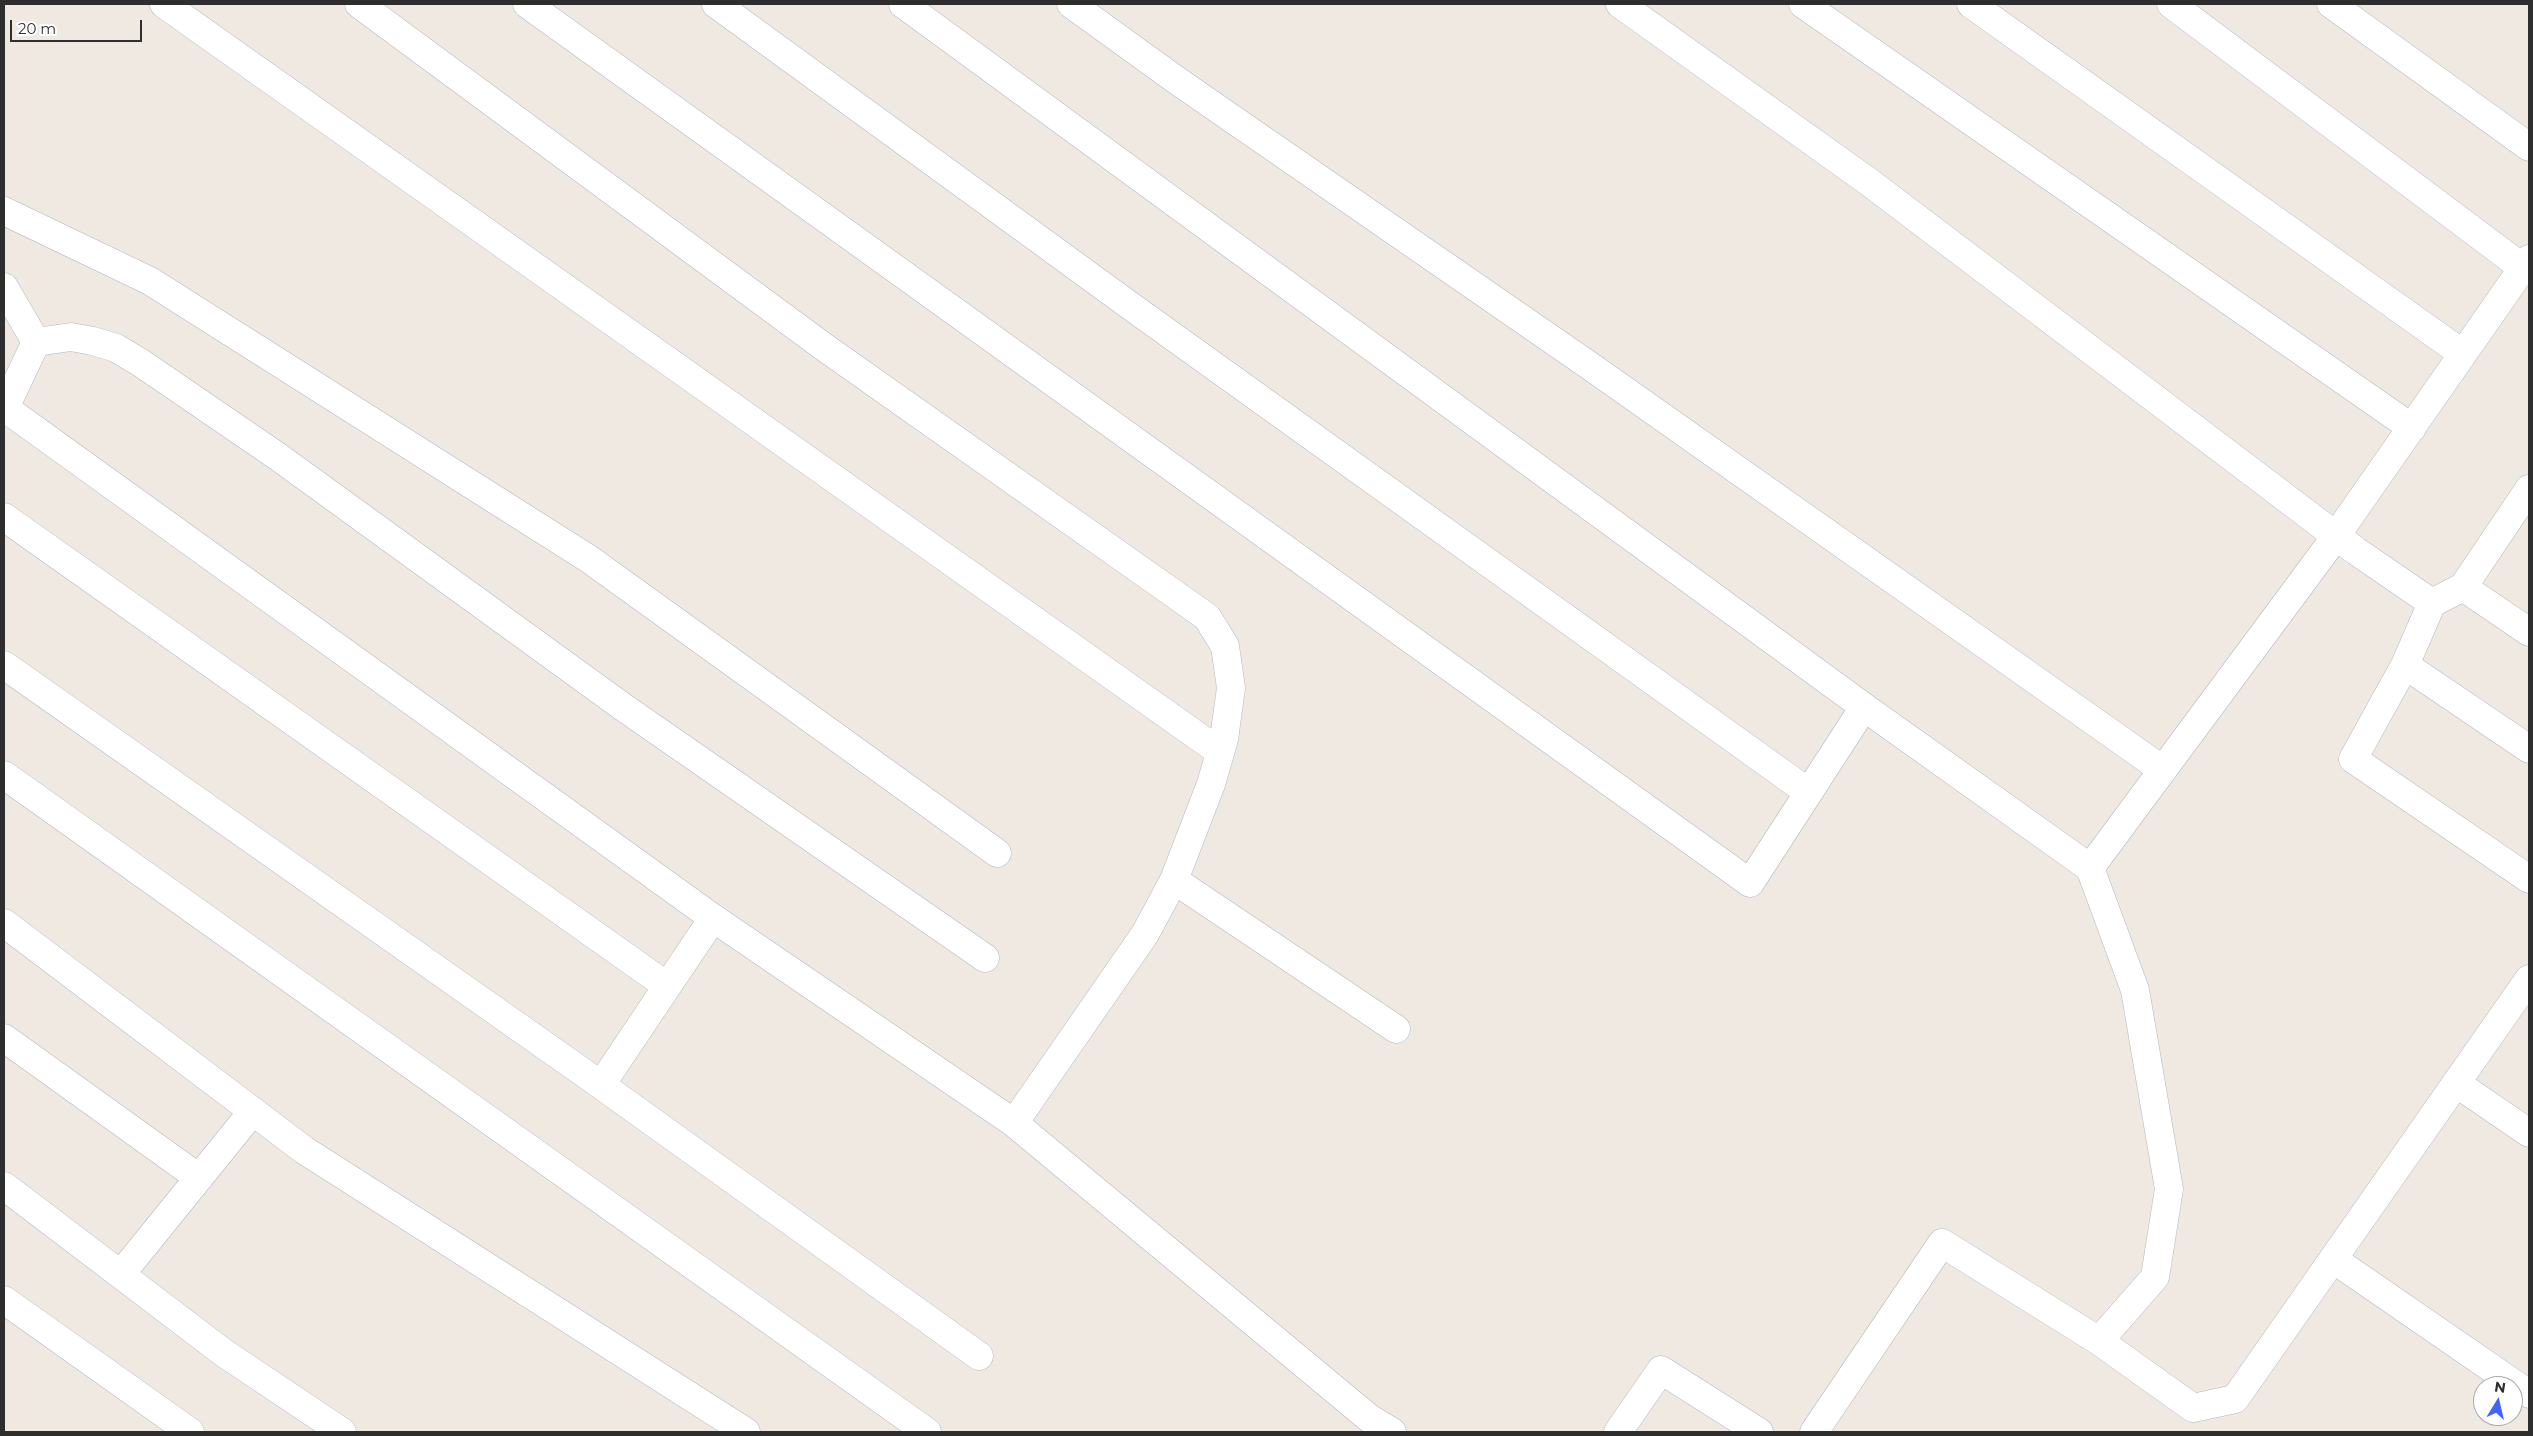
<!DOCTYPE html>
<html>
<head>
<meta charset="utf-8">
<style>
	body { margin:0 }
	#map { position:relative; width:2533px; height:1436px; overflow:hidden; background:#efe9e1; font-family:Montserrat,sans-serif }
	canvas { display:block }
	.frame { position:absolute; inset:0; border:5px solid #2e2e2e; pointer-events:none }
	.north { position:absolute; left:2473px; top:1376px; width:50px; height:50px; box-sizing:border-box; background:#fff; border:1px solid #ababab; border-radius:50%; rotate:9deg; font-size:14px; font-weight:700; line-height:20px; text-align:center; color:#2e2e2e }
	.north::after { content:''; display:block; margin:auto; width:18px; height:22px; background:#4264fb; clip-path:polygon(50% 0,100% 100%,50% 72%,0 100%) }
	.scale { position:absolute; left:10px; top:20px; width:132px; height:22px; box-sizing:border-box; border:2px solid #2e2e2e; border-top:0; padding-left:6px; font-size:15px; line-height:18px; white-space:nowrap; color:#2e2e2e; -webkit-text-stroke:4px #fff; paint-order:stroke }
</style>
</head>
<body>
<div id="map">
<canvas width="2533" height="1436"></canvas>
<div class="frame"></div>
<div class="north">N</div>
<div class="scale">20 m</div>
</div>
<script>
const g = document.querySelector('canvas').getContext('2d');
g.lineJoin = 'round';
function shape(rows) {
  const path = new Path2D();
  for (const r of rows) {
    path.moveTo(r[0], r[1]);
    for (let i = 2; i < r.length; i += 2) path.lineTo(r[i], r[i + 1]);
  }
  return path;
}
function stroke(path, color, width, dash) {
  g.strokeStyle = color;
  g.lineWidth = width;
  g.lineCap = dash ? 'butt' : 'round';
  g.setLineDash(dash || []);
  g.stroke(path);
}
const minor = shape([
	[164,4,1220,752],
	[359,4,824,347,1207,617,1225,646,1231,688,1224,739,1211,784,1174,880,1145,934,1014,1123],
	[527,4,1750,883,1864,707],
	[716,4,1136,310,1808,792],
	[903,4,1864,707,2090,868,2135,990,2169,1189,2155,1277,2099,1341,1942,1243,1814,1432],
	[1071,4,1179,82,1590,366,2163,770],
	[1620,4,1869,182,2356,551,2432,603,2463,587,2529,632],
	[1803,4,2412,428],
	[1971,4,2463,354],
	[2171,4,2523,268],
	[2331,4,2529,147],
	[4,211,150,281,589,559,997,853],
	[4,287,36,342,4,410],
	[36,342,71,337,93,341,116,348,141,363,277,456,623,707,985,958],
	[5,408,713,918,1014,1123,1369,1418,1392,1432],
	[4,517,667,986],
	[2463,587,2529,489],
	[2432,603,2405,665,2353,759,2529,879],
	[4,665,601,1085],
	[2405,665,2529,749],
	[4,775,927,1432],
	[2090,868,2331,543,2529,259],
	[1174,880,1396,1029],
	[713,918,601,1085,979,1356],
	[4,923,304,1150,746,1432],
	[4,1038,199,1178],
	[2456,1083,2529,1133],
	[4,1186,224,1353,342,1432],
	[2333,1259,2529,1394],
	[121,1274,253,1111],
	[4,1300,190,1432],
	[2099,1341,2193,1408,2235,1399,2529,979],
	[1618,1432,1661,1370,1759,1432]
]);
stroke(minor, '#b4b7c1', 29);
stroke(minor, '#fff', 28);
</script>
</body>
</html>
